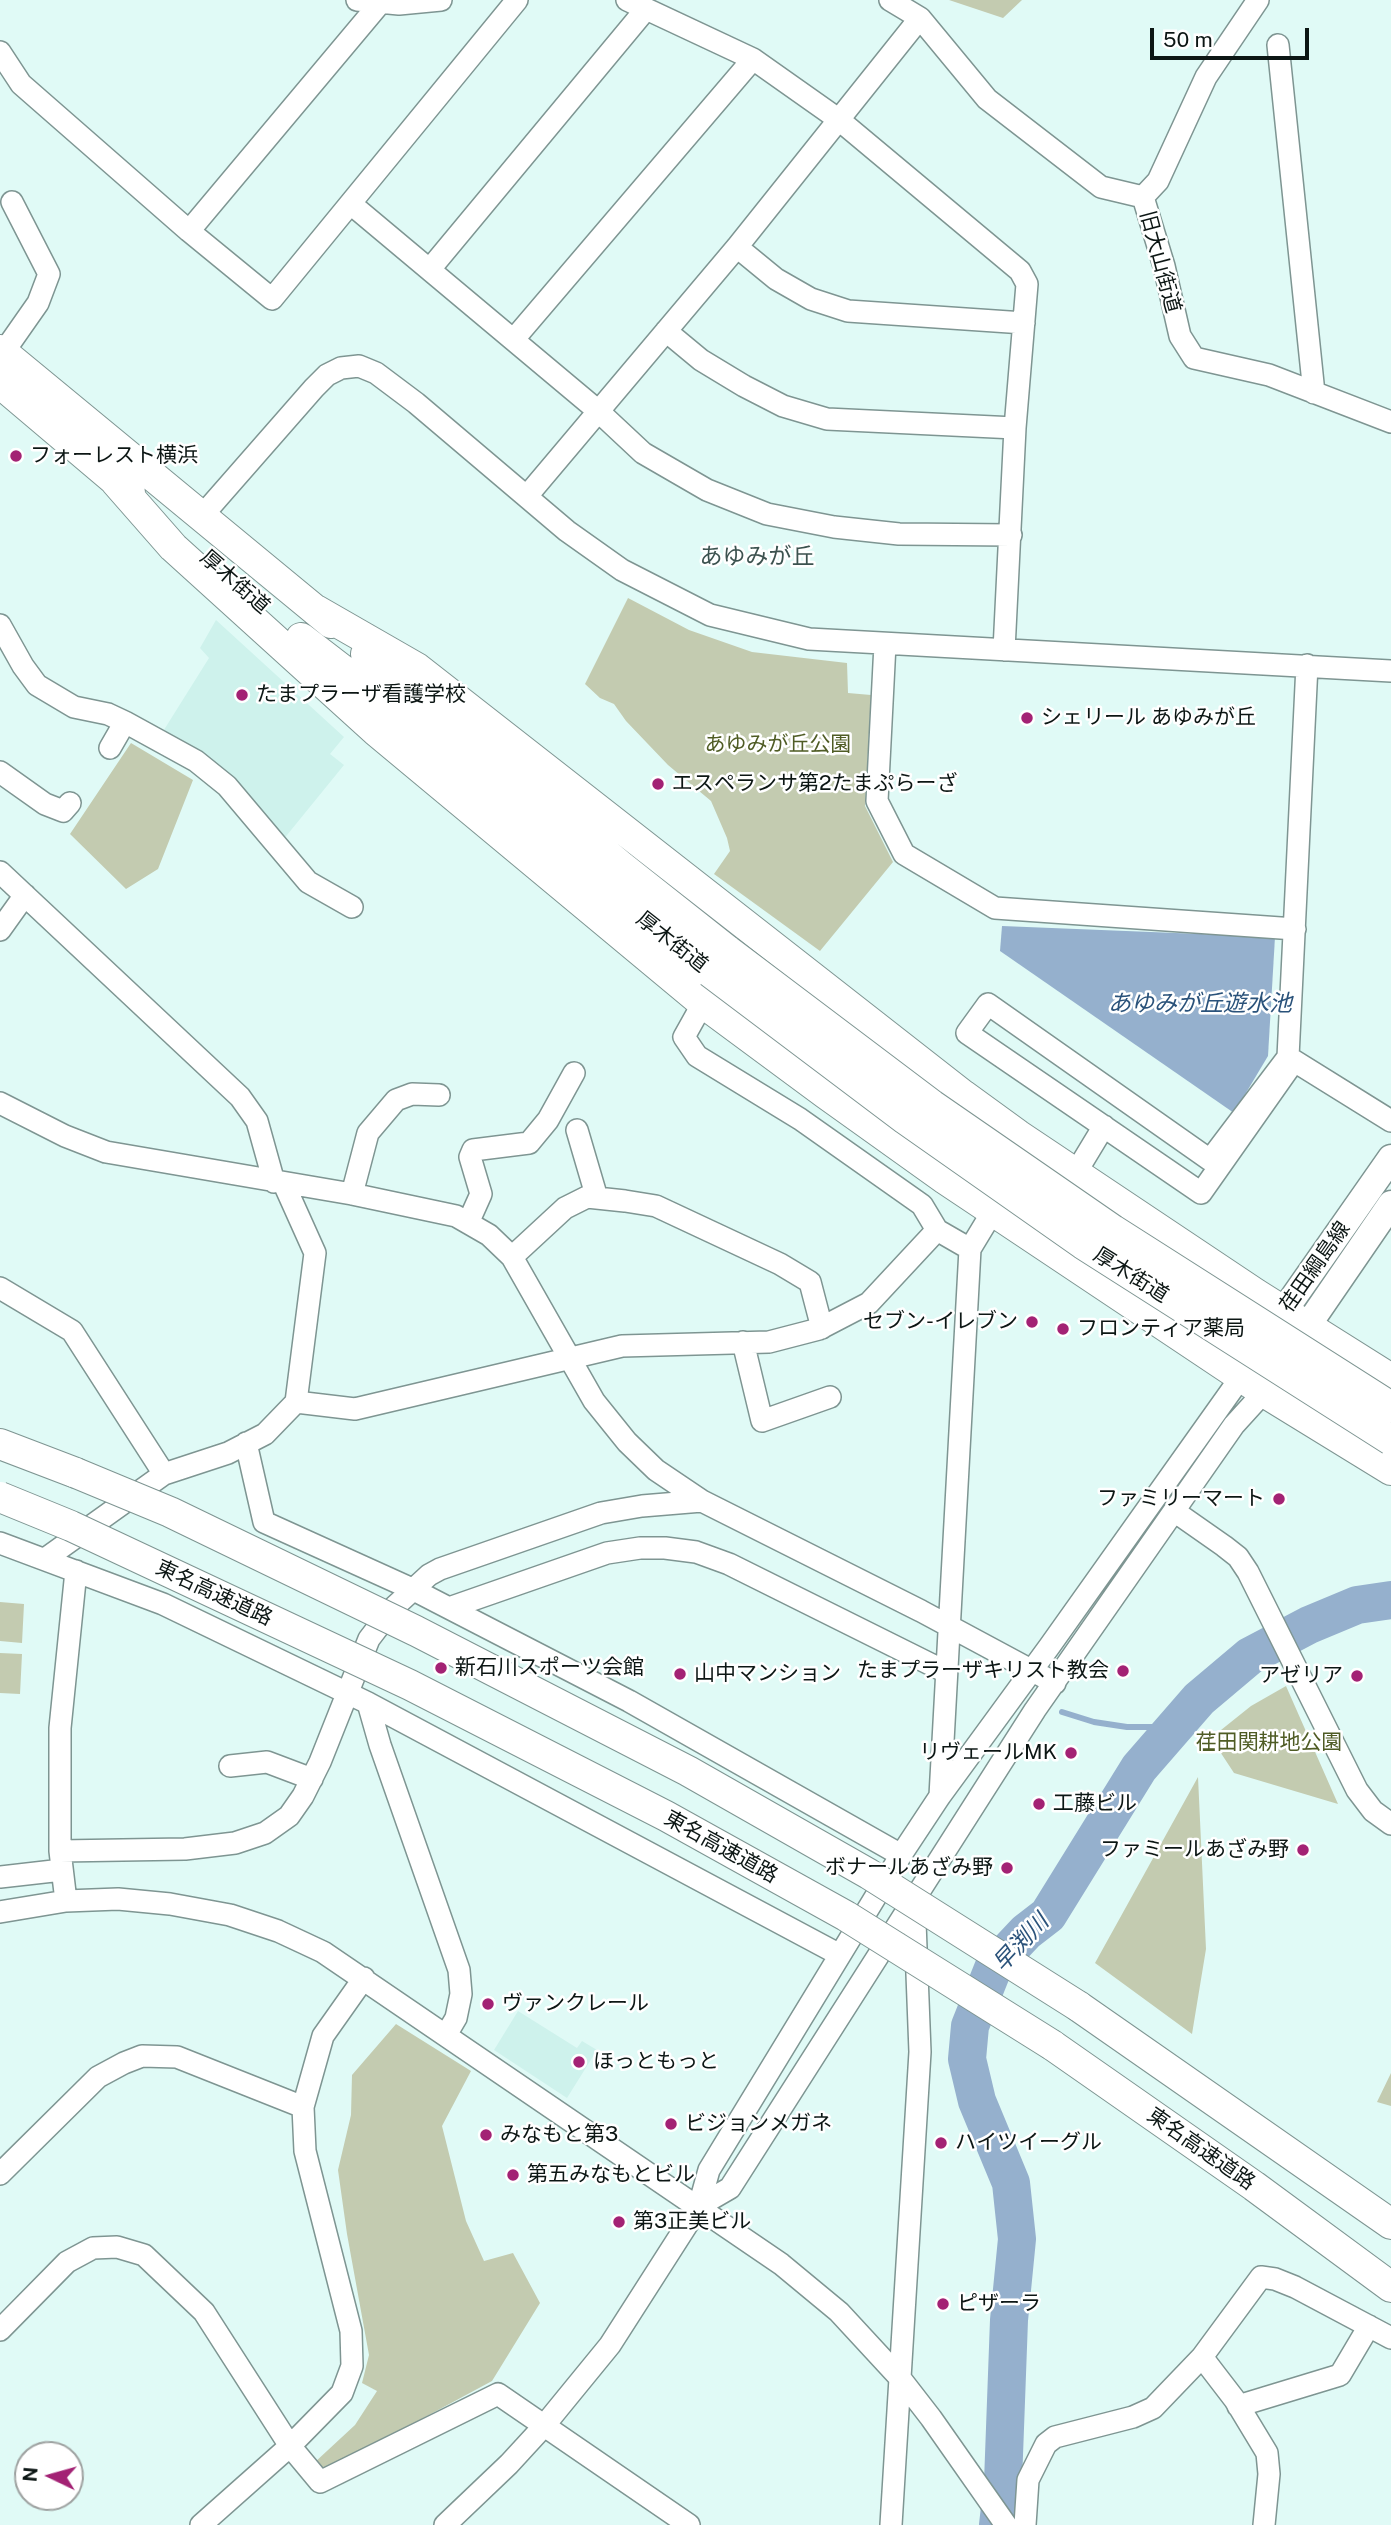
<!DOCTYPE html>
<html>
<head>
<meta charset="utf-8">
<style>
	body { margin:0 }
	#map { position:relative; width:1391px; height:2525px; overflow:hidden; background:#e0faf6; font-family:"Public Sans",sans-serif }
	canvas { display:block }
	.north { position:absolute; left:14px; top:2441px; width:70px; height:70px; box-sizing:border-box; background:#fff; border:2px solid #9ea2a1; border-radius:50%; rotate:275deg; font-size:19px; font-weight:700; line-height:28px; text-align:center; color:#0c1614 }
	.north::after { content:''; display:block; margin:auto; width:24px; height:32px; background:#a32274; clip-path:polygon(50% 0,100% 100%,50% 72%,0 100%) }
	.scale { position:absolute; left:1150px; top:28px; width:159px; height:32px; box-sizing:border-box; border:4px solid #0c1614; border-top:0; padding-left:9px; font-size:21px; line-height:24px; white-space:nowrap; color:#0c1614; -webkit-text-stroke:5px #fff; paint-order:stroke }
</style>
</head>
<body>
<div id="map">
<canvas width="1391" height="2525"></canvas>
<div class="north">N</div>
<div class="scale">50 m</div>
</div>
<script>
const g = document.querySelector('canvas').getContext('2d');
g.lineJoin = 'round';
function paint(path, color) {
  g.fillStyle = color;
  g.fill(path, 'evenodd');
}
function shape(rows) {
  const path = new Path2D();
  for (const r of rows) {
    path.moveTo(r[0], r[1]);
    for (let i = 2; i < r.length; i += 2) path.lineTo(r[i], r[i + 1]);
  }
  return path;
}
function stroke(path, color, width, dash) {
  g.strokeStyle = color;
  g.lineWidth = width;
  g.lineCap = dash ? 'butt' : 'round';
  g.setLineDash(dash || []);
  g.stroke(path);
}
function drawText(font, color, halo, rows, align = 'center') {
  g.font = font + ' "Public Sans","Noto Sans JP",sans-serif';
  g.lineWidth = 5;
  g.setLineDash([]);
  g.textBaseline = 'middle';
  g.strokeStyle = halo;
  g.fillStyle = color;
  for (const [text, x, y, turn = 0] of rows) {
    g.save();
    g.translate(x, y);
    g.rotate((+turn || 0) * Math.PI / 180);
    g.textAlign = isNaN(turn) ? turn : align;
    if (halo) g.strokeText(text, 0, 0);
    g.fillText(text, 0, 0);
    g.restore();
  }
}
const built = shape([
	[216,620,344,737,330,754,344,765,283,840,162,733,209,658,200,648],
	[518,2011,577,2048,582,2041,597,2050,567,2098,494,2050]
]);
const green = shape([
	[949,0,1022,0,1003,18],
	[628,598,689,630,752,652,847,663,848,693,871,695,865,806,893,862,820,951,714,874,730,851,727,838,711,801,668,765,626,721,614,704,600,698,585,684],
	[131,743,193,780,158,869,126,889,70,834],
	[0,1602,24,1604,22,1643,0,1641],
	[0,1653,22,1654,20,1694,0,1693],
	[1286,1686,1338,1804,1234,1773,1211,1738,1251,1706],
	[1198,1777,1206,1949,1192,2034,1095,1963],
	[396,2024,471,2071,442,2126,466,2221,484,2261,513,2253,540,2303,492,2381,323,2472,314,2463,355,2425,377,2391,362,2383,369,2355,347,2234,338,2170,351,2115,352,2075],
	[1391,2073,1391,2106,1377,2102]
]);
const water = shape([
	[1002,926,1275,937,1268,1056,1234,1113,1000,951]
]);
const stream = shape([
	[1062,1712,1094,1722,1127,1727,1153,1727,1177,1724]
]);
const river = shape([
	[998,2525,1003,2482,1009,2320,1017,2239,1011,2183,977,2101,967,2059,970,2026,994,1966,1026,1932,1048,1915,1139,1768,1199,1699,1250,1656,1309,1625,1357,1605,1391,1600]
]);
const minor = shape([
	[357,0,399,4,441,0],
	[627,0,753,59,838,119,1020,271,1027,284,1015,428,1004,650],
	[890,0,920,18,987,99,1101,187,1143,197],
	[1278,45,1314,393],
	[0,52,21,84,189,231,272,299,517,0],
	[1143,197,1164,266,1180,336,1194,358,1269,375,1391,422],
	[1143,197,1158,181,1206,77,1258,0],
	[351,204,597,410,643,453,707,490,767,514,834,527,899,534,1011,535],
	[189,231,381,2],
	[737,247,776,279,811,299,848,311,1024,323],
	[430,269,646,9],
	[666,331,701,360,744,386,783,406,827,419,1015,428],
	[514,339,753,59],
	[3,353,38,303,49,274,12,202],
	[527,496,737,247,920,18],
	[201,517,314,388,327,375,341,368,359,366,376,373,416,403,567,531,622,570,710,615,809,639,1391,671],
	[0,625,23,666,37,685,74,707,108,714,125,722,110,748],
	[885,644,877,801,904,854,995,908,1295,929],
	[1307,665,1288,1057,1391,1121],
	[125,722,196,761,227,786,308,882,352,907],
	[0,772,45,804,63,811,70,803],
	[0,872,240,1097,257,1121,274,1182],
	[0,930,25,895],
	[703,1003,684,1037,697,1056,800,1119,922,1205,937,1230],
	[1288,1057,1210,1160,988,1004,967,1033,1201,1193,1294,1061],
	[0,1103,65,1136,106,1152,352,1194,456,1216,489,1235,512,1257,594,1401,627,1442,656,1470,702,1501,921,1611,1055,1683],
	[577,1130,597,1198],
	[1075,1174,1104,1126],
	[352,1194,368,1133,396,1100,412,1094,439,1095],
	[468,1223,481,1194,470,1157,473,1150,529,1143,548,1120,574,1073],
	[512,1257,565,1208,587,1197,625,1201,656,1206,780,1264,810,1282,822,1328],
	[0,1288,72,1331,164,1474],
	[743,1342,762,1421,830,1397],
	[296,1402,355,1409,622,1346,769,1342,819,1329,869,1303,937,1230,970,1249,993,1211],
	[246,1443,264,1522,412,1589,629,1701,901,1855],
	[1174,1511,1224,1546,1238,1557,1248,1572,1357,1790,1373,1811,1391,1824],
	[0,1543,163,1604,368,1703,840,1955],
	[45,1559,164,1474,228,1453,265,1434,296,1402,315,1253,284,1184],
	[449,1608,607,1553,640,1548,665,1548,696,1552,729,1564,946,1672],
	[368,1703,380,1745,459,1970,461,1994,456,2018,446,2035],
	[230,1766,267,1762,312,1779],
	[940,1796,970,1249],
	[60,1851,185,1849,235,1843,265,1833,289,1816,303,1796,320,1762,369,1639,392,1609,429,1575,440,1569,601,1513,642,1506,702,1501],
	[0,1877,62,1870],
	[66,1901,60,1851,60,1728,76,1571],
	[0,1912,66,1901,118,1899,170,1904,230,1915,278,1931,323,1952,781,2264,839,2312,900,2378,931,2418,1006,2525],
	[0,2174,98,2077,124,2063,142,2056,177,2057,303,2107],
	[699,2206,730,2188,1035,1710,1234,1425,1264,1392],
	[0,2330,67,2262,93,2248,117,2247,144,2255,204,2312,290,2446,320,2482,498,2394,689,2525],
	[1202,2357,1235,2400,1267,2453,1269,2474,1264,2525],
	[1238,2406,1340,2375,1369,2326],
	[201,2525,290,2446,342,2393,352,2366,351,2331,305,2151,303,2107,323,2036,364,1978],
	[445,2525,509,2464,543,2427,610,2345,699,2206,709,2170,901,1855,940,1796,1049,1647,1241,1377],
	[891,2525,920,2052,914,1896],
	[1025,2525,1028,2480,1046,2444,1055,2437,1133,2417,1153,2408,1202,2357,1261,2277,1275,2279,1295,2287,1391,2338]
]);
const major = shape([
	[1272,1328,1391,1158],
	[1295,1344,1391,1204]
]);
const highway = shape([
	[0,350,331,623],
	[0,383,130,493],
	[116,482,173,547,376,731,703,1003,826,1094,945,1179,1264,1392,1391,1470],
	[316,610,417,668,963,1095,1018,1135,1256,1294,1391,1379],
	[301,638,388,705,602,888,710,972],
	[366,654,622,867,728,951],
	[0,1444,76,1473],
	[1078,2006,1391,2224],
	[1052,2045,1254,2186,1391,2287]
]);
const highwayBridge = shape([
	[728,951,932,1105,1113,1230,1391,1407],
	[710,972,905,1119,1083,1244,1391,1440],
	[76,1473,170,1512,416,1631,688,1771,869,1874,1078,2006],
	[0,1497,71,1526,410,1685,666,1816,846,1916,1052,2045]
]);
const markers = [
	[16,456,7,"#a32274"],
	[242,695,7,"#a32274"],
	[1027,718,7,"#a32274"],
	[658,784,7,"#a32274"],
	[1032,1322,7,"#a32274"],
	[1063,1329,7,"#a32274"],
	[1279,1499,7,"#a32274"],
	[441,1668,7,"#a32274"],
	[1123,1671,7,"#a32274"],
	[680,1674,7,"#a32274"],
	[1357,1676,7,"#a32274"],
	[1071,1753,7,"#a32274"],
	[1039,1804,7,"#a32274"],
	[1303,1850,7,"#a32274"],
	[1007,1868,7,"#a32274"],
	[488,2004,7,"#a32274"],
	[579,2062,7,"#a32274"],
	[671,2124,7,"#a32274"],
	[486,2135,7,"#a32274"],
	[941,2143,7,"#a32274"],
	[513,2175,7,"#a32274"],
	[619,2222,7,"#a32274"],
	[943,2304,7,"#a32274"]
];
const streetNames = [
	["旧大山街道",1160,262,75],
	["厚木街道",235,582,41],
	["厚木街道",672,942,38],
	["荏田綱島線",1315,1267,-55],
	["厚木街道",1131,1275,32],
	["東名高速道路",214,1593,25],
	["東名高速道路",721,1847,29],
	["東名高速道路",1201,2149,35]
];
const poiNames = [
	["フォーレスト横浜",30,456],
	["たまプラーザ看護学校",256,695],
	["シェリール あゆみが丘",1041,718],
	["エスペランサ第2たまぷらーざ",672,784],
	["セブン-イレブン",1018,1322,"right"],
	["フロンティア薬局",1077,1329],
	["ファミリーマート",1265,1499,"right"],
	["新石川スポーツ会館",455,1668],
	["たまプラーザキリスト教会",1109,1671,"right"],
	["山中マンション",694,1674],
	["アゼリア",1343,1676,"right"],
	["リヴェールMK",1057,1753,"right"],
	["工藤ビル",1053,1804],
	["ファミールあざみ野",1289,1850,"right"],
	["ボナールあざみ野",993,1868,"right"],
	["ヴァンクレール",502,2004],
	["ほっともっと",593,2062],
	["ビジョンメガネ",685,2124],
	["みなもと第3",500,2135],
	["ハイツイーグル",955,2143],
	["第五みなもとビル",527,2175],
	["第3正美ビル",633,2222],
	["ピザーラ",957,2304]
];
const parkNames = [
	["あゆみが丘公園",778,745],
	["荏田関耕地公園",1269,1743]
];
const neighbourhoodNames = [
	["あゆみが丘",757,557]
];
const waterNames = [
	["あゆみが丘遊水池",1200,1004],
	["早渕川",1021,1943,-47]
];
paint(built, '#cef2ec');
paint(green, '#c3cbb0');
paint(water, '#95b0cd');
stroke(stream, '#95b0cd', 6);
stroke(river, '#95b0cd', 38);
stroke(minor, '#7e9592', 24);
stroke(major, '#7e9592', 29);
stroke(highway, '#7e9592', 32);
stroke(minor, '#fff', 21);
stroke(major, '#fff', 26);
stroke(highway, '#fff', 30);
stroke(highwayBridge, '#7e9592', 32, []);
stroke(highwayBridge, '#fff', 30);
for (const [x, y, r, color] of markers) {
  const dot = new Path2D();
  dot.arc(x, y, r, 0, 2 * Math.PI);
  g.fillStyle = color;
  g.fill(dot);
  stroke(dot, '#fff', 2.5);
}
drawText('21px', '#0c1614', '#fff', streetNames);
drawText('21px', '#0c1614', '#fff', poiNames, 'left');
drawText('21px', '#4f5c25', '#fff', parkNames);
drawText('23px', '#3c524f', '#fff', neighbourhoodNames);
drawText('italic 23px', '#2a527a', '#fff', waterNames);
</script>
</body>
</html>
